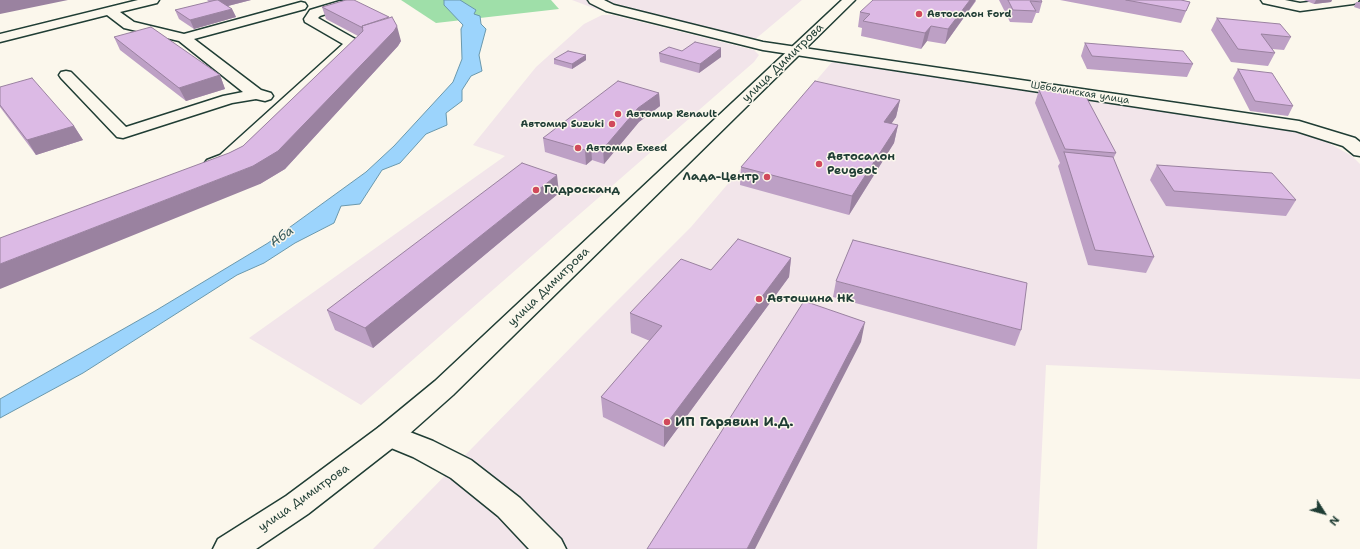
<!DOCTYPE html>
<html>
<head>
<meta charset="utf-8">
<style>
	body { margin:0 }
	#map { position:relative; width:1360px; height:549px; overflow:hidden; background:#fbf7ec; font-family:"Shantell Sans",sans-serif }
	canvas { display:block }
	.north { position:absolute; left:1304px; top:493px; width:40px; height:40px; -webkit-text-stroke:3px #fbf7ec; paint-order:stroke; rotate:127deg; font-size:11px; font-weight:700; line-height:16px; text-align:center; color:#1f3d34 }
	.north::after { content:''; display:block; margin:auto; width:14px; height:18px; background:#1f3d34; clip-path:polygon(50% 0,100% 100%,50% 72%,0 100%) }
</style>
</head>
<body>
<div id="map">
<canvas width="1360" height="549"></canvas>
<div class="north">N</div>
</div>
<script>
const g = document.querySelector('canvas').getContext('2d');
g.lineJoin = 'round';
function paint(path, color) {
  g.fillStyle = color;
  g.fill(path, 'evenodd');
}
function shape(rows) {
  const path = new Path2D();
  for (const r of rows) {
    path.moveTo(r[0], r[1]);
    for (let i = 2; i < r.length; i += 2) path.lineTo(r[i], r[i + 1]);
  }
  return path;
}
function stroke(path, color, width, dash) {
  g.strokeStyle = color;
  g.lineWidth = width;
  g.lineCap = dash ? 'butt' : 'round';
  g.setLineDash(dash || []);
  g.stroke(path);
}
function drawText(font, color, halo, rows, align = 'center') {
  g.font = font + ' "Shantell Sans",sans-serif';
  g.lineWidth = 3;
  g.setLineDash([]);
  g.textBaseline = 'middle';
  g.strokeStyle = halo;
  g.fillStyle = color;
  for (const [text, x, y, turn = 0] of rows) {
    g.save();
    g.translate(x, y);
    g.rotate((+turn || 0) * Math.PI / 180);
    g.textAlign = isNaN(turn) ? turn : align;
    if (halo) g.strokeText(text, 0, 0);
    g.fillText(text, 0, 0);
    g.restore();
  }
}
const built = shape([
	[572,0,802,0,746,47,596,9],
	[602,15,613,15,754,50,759,55,754,62,361,405,249,338,505,156,473,145,536,67,584,24],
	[832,62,1294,129,1323,140,1352,156,1360,164,1360,379,1046,365,1037,549,373,549,582,336,691,227]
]);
const green = shape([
	[401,0,551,0,559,9,436,23]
]);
const water = shape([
	[444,0,460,0,476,10,474,14,480,16,481,24,486,29,479,55,482,71,471,76,462,90,462,101,446,113,447,125,426,134,400,163,382,170,360,204,341,206,334,223,295,243,264,263,237,275,83,373,0,418,0,399,155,311,268,243,366,172,394,146,453,82,462,59,461,29,463,25,444,5,444,0]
]);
const minor = shape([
	[138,0,159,0,157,3,120,12,134,22,184,34,301,2,305,3,307,6,305,9,194,39,261,90,271,93,273,96,271,99,265,101,256,99,232,103,123,138,117,137,61,78,59,75,61,72,66,71,71,72,126,127,223,96,243,92,179,41,124,28,107,15,0,42,0,34,138,0],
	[588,0,604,0,614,5,763,42,1299,121,1355,138,1360,142,1360,156,1354,155,1343,146,1296,131,763,50,606,11,590,3,588,0],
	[1261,0,1285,0,1300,3,1325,0,1359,0,1357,3,1353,4,1300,11,1263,3,1261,0],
	[340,1,344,2,346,5,344,8,320,16,318,18,357,40,359,43,357,46,232,163,213,169,207,168,204,164,207,160,220,155,343,44,305,22,304,19,310,10,340,1],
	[389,424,433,441,471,460,520,498,561,539,566,549,529,549,498,516,451,478,413,457,379,443,375,435,379,427,389,424]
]);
const major = shape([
	[842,0,855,0,453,395,399,443,308,514,256,549,213,549,218,539,286,496,379,427,435,381,842,0]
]);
const wall = shape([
	[207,0,251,0,228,6,232,9,236,17,194,29,179,19,175,10,209,2],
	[999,0,1041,0,1042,2,1039,13,1036,13,1032,23,1010,22],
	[1060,0,1181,0,1190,2,1181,23],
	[1304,0,1332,0,1331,2,1314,4],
	[976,1,945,44,927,41,921,49,861,36,862,28,858,27,860,12],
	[1356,2,1360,2,1360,9,1354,7],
	[322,7,401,41,398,46,285,169,260,184,229,153,243,146,358,36,326,19],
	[1217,18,1291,37,1284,50,1272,49,1275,53,1268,66,1231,62,1211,30],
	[114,37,220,75,225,89,186,101,120,50],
	[1085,43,1193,64,1187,77,1087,69,1081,56],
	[721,48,721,57,699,73,660,62,659,53,682,51],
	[586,55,586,60,572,69,554,64,554,59],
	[1238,69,1293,106,1288,116,1250,111,1233,78],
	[0,87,74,126,83,140,36,155,0,107],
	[1039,90,1116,153,1113,159,1154,257,1146,273,1088,265,1058,166,1060,163,1035,103],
	[659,93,660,106,639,122,604,164,592,160,586,165,545,152,543,138],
	[900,100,896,117,891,124,898,125,894,143,849,215,740,185,741,167],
	[1157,165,1296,200,1286,216,1166,206,1150,180],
	[559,193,373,348,335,330,327,310],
	[791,258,789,277,664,447,603,417,601,397,650,341,631,333,630,313,711,270],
	[836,281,1021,330,1015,346,833,297]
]);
const shadedWall = shape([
	[0,0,68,0,0,14],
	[216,0,251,0,220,8],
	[970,0,976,0,945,44,948,29],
	[1316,0,1332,0,1331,2,1314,4],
	[232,9,236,17,194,29,190,20],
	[397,26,401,41,398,46,285,169,260,184,0,289,0,264,253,166],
	[931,26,927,41,921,49,925,33],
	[721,48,721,57,699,73,700,64],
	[586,55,586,60,572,69,572,64],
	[220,75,225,89,186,101,179,88],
	[659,93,660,106,639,122,604,164,603,149,638,108],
	[900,100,896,117,880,140,884,122],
	[898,125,894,143,849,215,852,196],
	[74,126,83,140,36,155,27,140],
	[591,146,592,160,586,165,585,150],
	[557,175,559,193,373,348,365,328],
	[791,258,789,277,664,447,664,427],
	[865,322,861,342,755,549,747,549]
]);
const building = shape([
	[216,0,218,0,232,9,190,20,175,10,216,0],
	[346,0,354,0,389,17,362,26,363,28,322,7,346,0],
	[873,0,970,0,948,29,931,26,925,33,863,21,870,14,860,12,873,0],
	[1008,0,1041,0,1042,2,1030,1,1036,11,1013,10,1008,0],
	[1126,0,1181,0,1190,2,1186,11,1126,0],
	[392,17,397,26,394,31,278,151,253,166,0,264,0,238,229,153,243,146,363,31,362,26,392,17],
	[1217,18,1280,24,1291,37,1261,34,1275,53,1238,49,1217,18],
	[151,27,220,75,179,88,114,37,151,27],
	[695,42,721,48,700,64,659,53,669,47,682,51,695,42],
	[1085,43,1183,51,1193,64,1092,56,1085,43],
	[568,51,586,55,572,64,554,59,568,51],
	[1238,69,1272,73,1293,106,1255,101,1238,69],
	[32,78,74,126,27,140,0,105,0,87,32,78],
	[618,81,659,93,638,108,603,149,591,146,585,150,543,138,618,81],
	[815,81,900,100,884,122,898,125,852,196,741,167,815,81],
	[1039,90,1084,93,1116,153,1065,149,1039,90],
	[1064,152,1113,157,1154,257,1095,250,1064,152],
	[522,163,557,175,365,328,327,310,522,163],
	[1157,165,1272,173,1296,200,1174,191,1157,165],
	[738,239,791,258,664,427,601,397,662,326,630,313,681,259,711,270,738,239],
	[853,240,1027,283,1021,330,836,281,853,240],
	[804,301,865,322,747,549,647,549,804,301]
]);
const markers = [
	[919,14,4,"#d1495b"],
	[618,114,4,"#d1495b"],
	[612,124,4,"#d1495b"],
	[578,148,4,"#d1495b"],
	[819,164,4,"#d1495b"],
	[767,177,4,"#d1495b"],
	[536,190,4,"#d1495b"],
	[759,299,4,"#d1495b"],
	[667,422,4,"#d1495b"]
];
const farPoinames = [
	["Автосалон Ford",927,14],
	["Автомир Renault",626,114],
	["Автомир Suzuki",604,124,"right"],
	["Автомир Exeed",586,148]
];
const farStreetnames = [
	["Шебелинская улица",1080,93,9]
];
const streetNames = [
	["улица Димитрова",783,63,-44],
	["улица Димитрова",549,287,-44],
	["улица Димитрова",304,498,-35]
];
const poiNames = [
	["Автосалон",827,157],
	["Peugeot",827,171],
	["Лада-Центр",759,177,"right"],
	["Гидросканд",544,190],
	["Автошина НК",767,299]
];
const waterNames = [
	["Аба",282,237,-35]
];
const nearPoinames = [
	["ИП Гарявин И.Д.",675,422]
];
paint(built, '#f2e5ea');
paint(green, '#9fdfa9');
paint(water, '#9cd4fc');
stroke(water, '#6a98ac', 1);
stroke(minor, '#1f3d34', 3);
stroke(major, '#1f3d34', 3);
paint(minor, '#fbf7ec');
paint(major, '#fbf7ec');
paint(wall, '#bda0c5');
paint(shadedWall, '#9a82a0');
paint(building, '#dcbae5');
stroke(building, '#9a82a0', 1);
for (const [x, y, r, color] of markers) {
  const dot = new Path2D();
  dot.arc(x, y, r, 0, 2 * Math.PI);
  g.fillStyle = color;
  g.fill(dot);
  stroke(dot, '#fbf7ec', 1.5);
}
drawText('bold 10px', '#1f3d34', '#fbf7ec', farPoinames, 'left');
drawText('10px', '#1f3d34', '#fbf7ec', farStreetnames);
drawText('12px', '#1f3d34', '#fbf7ec', streetNames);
drawText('bold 12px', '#1f3d34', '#fbf7ec', poiNames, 'left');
drawText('italic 13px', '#385b5c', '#fbf7ec', waterNames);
drawText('bold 14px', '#1f3d34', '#fbf7ec', nearPoinames, 'left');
</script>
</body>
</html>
